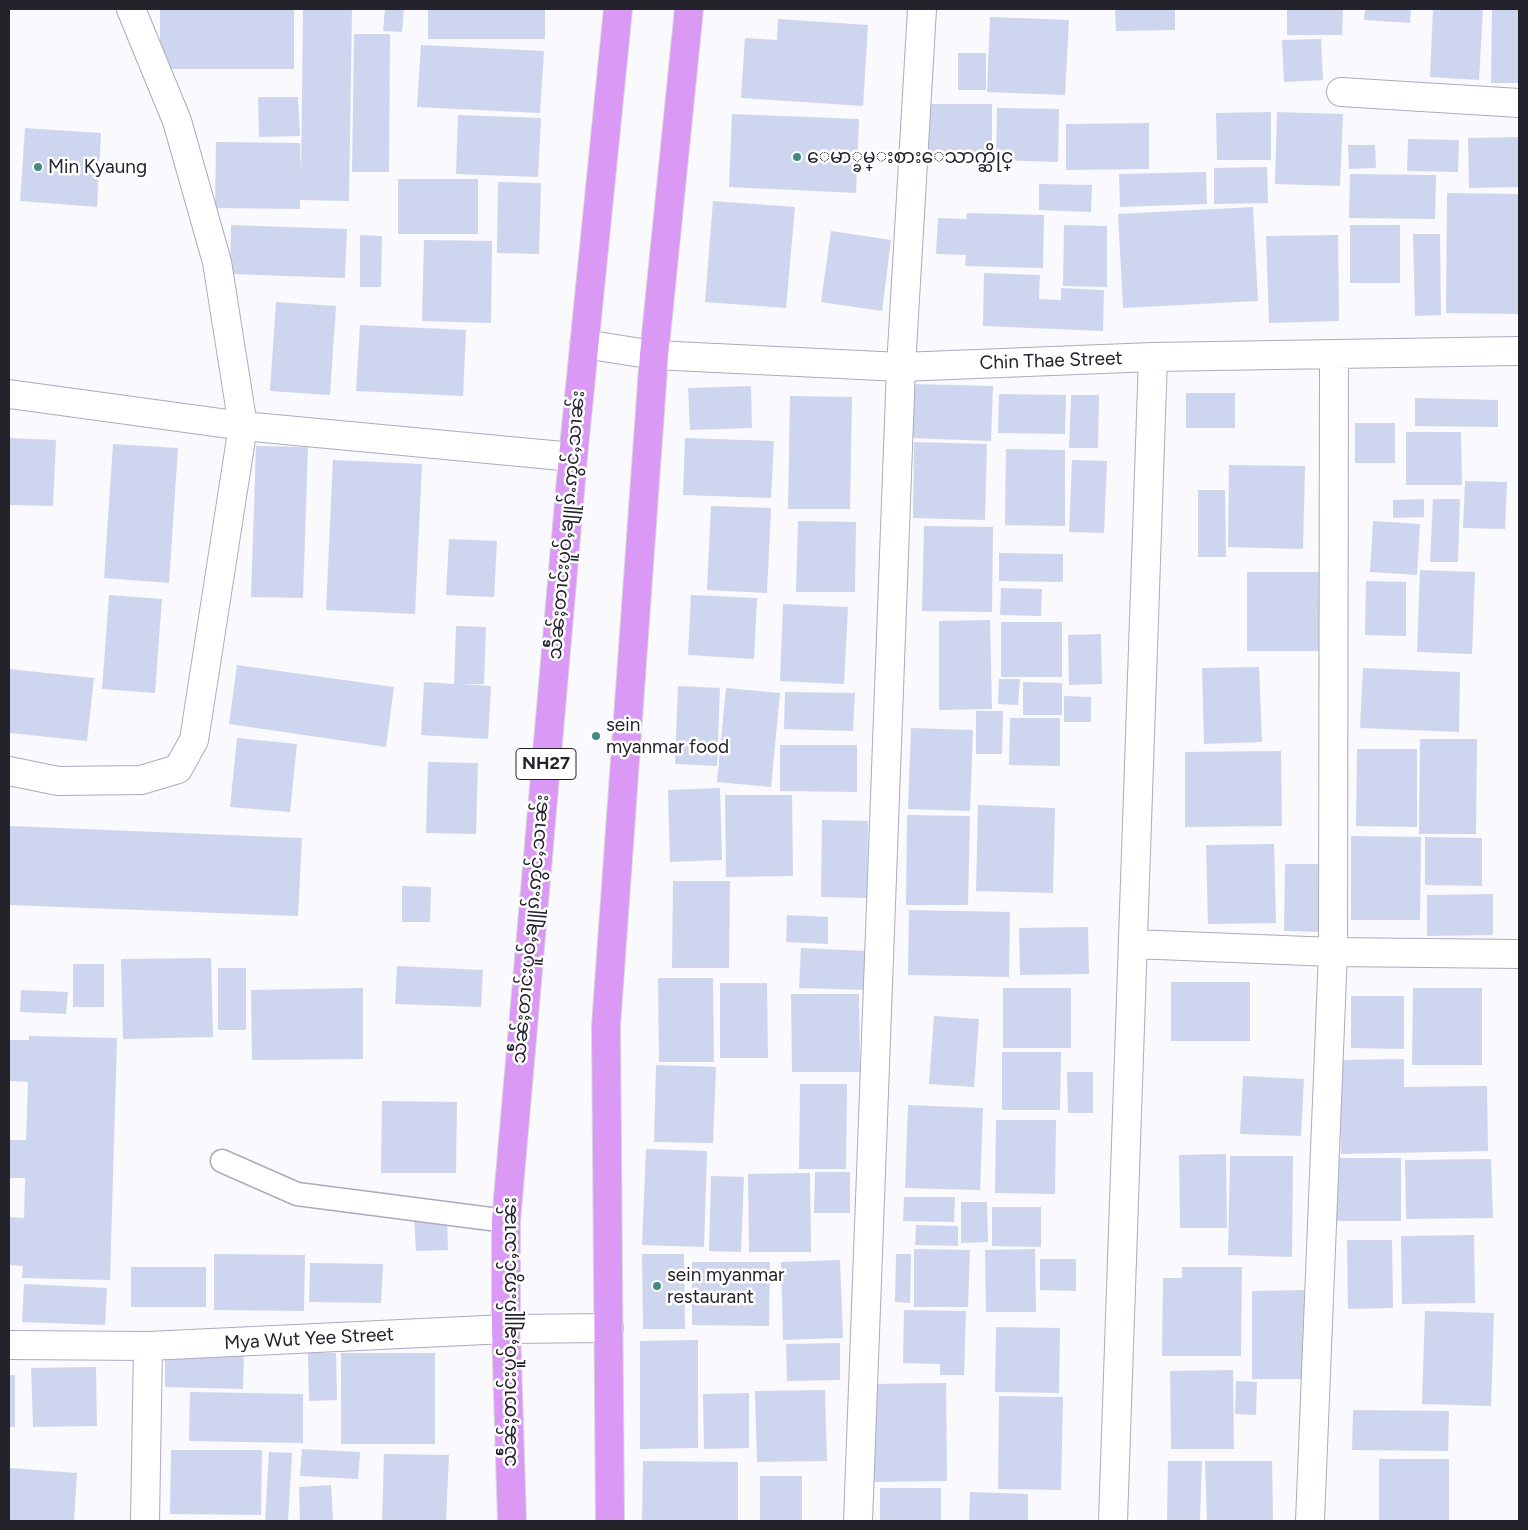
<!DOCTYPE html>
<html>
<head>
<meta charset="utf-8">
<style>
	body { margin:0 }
	#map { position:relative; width:1528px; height:1530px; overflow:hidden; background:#faf9fe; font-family:Figtree,sans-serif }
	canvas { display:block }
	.frame { position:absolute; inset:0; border:10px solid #24222b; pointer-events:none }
</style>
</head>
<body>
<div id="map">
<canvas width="1528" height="1530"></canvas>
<div class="frame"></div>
</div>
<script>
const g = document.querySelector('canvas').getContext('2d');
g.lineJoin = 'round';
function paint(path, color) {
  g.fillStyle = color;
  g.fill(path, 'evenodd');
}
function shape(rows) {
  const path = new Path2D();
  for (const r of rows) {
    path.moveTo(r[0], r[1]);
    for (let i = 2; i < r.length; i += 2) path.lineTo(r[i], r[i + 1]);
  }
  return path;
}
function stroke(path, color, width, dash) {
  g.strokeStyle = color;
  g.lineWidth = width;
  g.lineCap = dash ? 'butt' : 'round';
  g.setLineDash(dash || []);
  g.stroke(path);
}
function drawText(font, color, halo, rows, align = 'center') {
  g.font = font + ' Figtree,"Noto Sans Myanmar",sans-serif';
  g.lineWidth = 5;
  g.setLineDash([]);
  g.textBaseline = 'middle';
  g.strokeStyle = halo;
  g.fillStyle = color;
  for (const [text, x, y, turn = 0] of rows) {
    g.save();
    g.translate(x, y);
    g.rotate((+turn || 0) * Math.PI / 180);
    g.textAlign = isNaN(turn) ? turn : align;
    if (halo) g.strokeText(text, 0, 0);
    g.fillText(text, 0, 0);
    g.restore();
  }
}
const building = shape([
	[303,9,352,9,349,201,300,200,300,209,215,208,216,142,300,143,301,175],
	[385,9,404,9,402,32,383,31],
	[428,9,545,9,545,39,428,39],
	[1115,9,1175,9,1175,30,1116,31],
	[1287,9,1343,9,1342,35,1287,35],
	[1365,9,1411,9,1410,23,1364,20],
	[1433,9,1483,9,1479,80,1430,77],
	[1492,9,1519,9,1519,83,1491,83],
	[160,10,294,10,294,69,160,69],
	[990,17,1069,20,1065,95,987,92],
	[778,19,868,25,863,106,741,98,745,38,777,40],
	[354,34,390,34,389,172,352,172],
	[1321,39,1323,80,1284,82,1282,40],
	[421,45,544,51,540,113,417,107],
	[958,53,986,53,986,90,958,90],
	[258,97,298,97,300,136,259,137],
	[929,104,992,104,992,154,929,154],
	[997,108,1059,109,1058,162,996,160],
	[1271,112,1271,160,1217,160,1216,113],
	[1277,112,1343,114,1340,186,1275,184],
	[732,114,859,119,856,193,729,187],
	[458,115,541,118,538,177,456,174],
	[1149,123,1149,169,1066,170,1066,124],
	[25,128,101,133,97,207,20,201],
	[1519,137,1519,187,1469,188,1468,138],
	[1408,139,1459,140,1458,172,1407,171],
	[1348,145,1375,145,1376,168,1349,169],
	[1267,167,1268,203,1214,204,1214,168],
	[1206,172,1207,204,1120,207,1119,174],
	[1350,174,1436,175,1435,219,1349,218],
	[398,179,478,179,478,234,398,234],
	[498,182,541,183,539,254,497,253],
	[1039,184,1092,185,1091,212,1039,210],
	[1447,193,1519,194,1519,314,1446,313],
	[713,201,795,207,786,308,705,302],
	[1253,207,1258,301,1123,308,1118,214],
	[967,213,1044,215,1043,268,965,266,966,255,936,254,938,218,966,219],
	[231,225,347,229,345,278,230,274],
	[1064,225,1107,226,1107,287,1063,286],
	[1350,225,1400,225,1400,283,1350,283],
	[831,231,891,240,882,311,821,302],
	[1413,234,1440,234,1441,315,1415,316],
	[360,235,382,236,381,287,360,287],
	[1338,235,1339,321,1269,323,1266,236],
	[424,240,492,241,491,323,422,321],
	[984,273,1040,275,1039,299,1061,300,1061,288,1104,290,1103,331,983,326],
	[276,302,336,306,330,395,270,391],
	[360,325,466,330,463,396,356,391],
	[912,384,993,386,991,441,910,438],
	[751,386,752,428,690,430,688,388],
	[1186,393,1235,393,1235,428,1186,428],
	[999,394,1066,395,1065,434,998,433],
	[1071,395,1099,395,1098,448,1069,448],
	[790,396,852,397,850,509,788,509],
	[1415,398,1498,400,1498,427,1415,426],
	[1355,423,1395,423,1395,463,1355,463],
	[1406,432,1461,432,1462,485,1406,485],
	[9,438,56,440,53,506,9,505],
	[685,438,774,441,771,498,683,495],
	[914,442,987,444,985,520,913,518],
	[113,444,178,448,169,583,104,578],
	[256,446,308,447,303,598,251,597],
	[1006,449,1065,450,1065,526,1005,525],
	[333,460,422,464,415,614,326,610],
	[1072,460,1107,461,1104,533,1069,532],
	[1229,465,1305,466,1303,549,1228,547],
	[1465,481,1507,482,1505,529,1463,528],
	[1198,490,1225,490,1226,557,1198,557],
	[1424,499,1424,517,1393,518,1393,500],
	[1433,499,1460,499,1458,562,1430,562],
	[711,506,771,508,767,593,707,590],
	[798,521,856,522,855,592,796,592],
	[1373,521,1420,524,1417,575,1370,572],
	[924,526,993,527,992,612,922,611],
	[449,539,497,541,494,597,446,595],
	[999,553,1063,554,1063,582,999,581],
	[1420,570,1475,572,1472,654,1417,652],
	[1247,572,1322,572,1322,651,1247,651],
	[1366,581,1406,582,1406,636,1365,635],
	[1001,588,1042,589,1041,616,1000,615],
	[109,595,162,599,155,693,102,689],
	[691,595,757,598,754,659,688,655],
	[783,604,848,607,844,684,780,681],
	[990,620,992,709,939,710,939,621],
	[1001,622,1062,622,1062,677,1001,677],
	[456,626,486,627,484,684,464,684,491,686,488,739,421,735,424,682,454,684],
	[1101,634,1102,684,1069,685,1068,635],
	[237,665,394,687,386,747,229,724],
	[1259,667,1262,742,1204,744,1202,668],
	[1363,668,1460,672,1459,732,1360,728],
	[9,669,94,678,87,741,9,733],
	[999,679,1020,679,1018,705,998,704],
	[1023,682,1062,683,1062,715,1023,715],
	[678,686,720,688,717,766,675,764],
	[726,688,780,693,771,787,717,782],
	[785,692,855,693,853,731,784,729],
	[1064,696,1091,697,1091,722,1064,722],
	[976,711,1003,711,1002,754,976,754],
	[1010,718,1060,718,1060,766,1009,765],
	[911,728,973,730,970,811,908,809],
	[237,738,297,744,290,812,230,807],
	[1420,739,1477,739,1476,834,1419,834],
	[780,745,857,745,857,792,780,791],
	[1357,749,1417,749,1417,827,1356,826],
	[1281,751,1282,826,1185,827,1185,752],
	[428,762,478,763,476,834,426,833],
	[720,788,722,860,670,862,668,790],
	[725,795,792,795,793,876,726,877],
	[978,805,1055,808,1053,893,976,891],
	[907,815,970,816,968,905,906,905],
	[822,820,868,821,867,898,821,897],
	[10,826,302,838,298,916,9,905],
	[1351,836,1421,837,1420,920,1351,920],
	[1425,837,1482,838,1482,886,1425,885],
	[1274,844,1276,923,1208,924,1206,845],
	[1285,864,1325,864,1325,932,1284,931],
	[673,881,730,881,729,968,672,968],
	[402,886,431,887,430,922,402,922],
	[1493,894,1493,935,1427,936,1427,895],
	[909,910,1010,912,1009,977,908,975],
	[787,915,828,917,828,944,786,942],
	[1088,927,1089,974,1020,975,1019,928],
	[801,948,867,951,865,990,799,988],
	[211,958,213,1037,123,1039,121,959],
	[73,964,104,964,104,1007,73,1007],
	[397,966,483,970,481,1007,395,1004],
	[218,968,246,968,246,1030,218,1030],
	[658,978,713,978,714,1062,659,1062],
	[1171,982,1250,982,1250,1041,1171,1041],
	[720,983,767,983,768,1058,720,1058],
	[363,988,363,1059,252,1060,251,990],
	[1003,988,1071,988,1071,1048,1003,1048],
	[1413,988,1482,988,1482,1065,1412,1065],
	[21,990,68,992,66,1014,20,1012],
	[791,994,859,994,860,1072,792,1072],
	[1351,996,1404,996,1404,1049,1351,1048],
	[934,1016,979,1019,974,1087,929,1084],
	[29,1036,117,1038,110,1280,22,1278,23,1266,9,1265,9,1217,24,1218,25,1178,9,1178,9,1140,26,1140,28,1082,9,1081,9,1040,29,1040],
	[1002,1052,1061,1052,1060,1110,1002,1110],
	[1404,1059,1404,1087,1487,1086,1488,1151,1341,1154,1339,1060],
	[656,1065,716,1067,713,1143,654,1142],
	[1067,1072,1093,1072,1093,1113,1068,1113],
	[1243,1076,1304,1079,1301,1136,1240,1134],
	[800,1084,847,1084,846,1169,799,1169],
	[382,1101,457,1102,456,1173,381,1173],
	[908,1105,983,1108,980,1190,905,1188],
	[996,1120,1056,1120,1055,1194,995,1193],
	[646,1149,707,1151,704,1247,642,1245],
	[1226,1154,1227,1228,1180,1228,1179,1155],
	[1230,1156,1293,1156,1292,1257,1228,1255],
	[1336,1158,1401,1158,1401,1221,1336,1221],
	[1491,1159,1493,1218,1406,1219,1405,1160],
	[815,1172,850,1172,850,1213,814,1213],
	[810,1173,811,1252,749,1252,748,1174],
	[711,1176,744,1177,741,1252,709,1251],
	[904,1197,955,1197,954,1222,903,1221],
	[961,1202,987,1202,988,1242,961,1243],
	[992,1207,1041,1207,1041,1247,992,1246],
	[447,1216,448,1250,416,1251,414,1218],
	[916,1225,958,1226,958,1246,915,1245],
	[1474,1235,1475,1303,1402,1304,1401,1236],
	[1347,1240,1392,1240,1393,1308,1348,1309],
	[914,1249,970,1250,968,1307,914,1307],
	[1035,1249,1036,1312,986,1312,985,1250],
	[214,1254,305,1255,304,1311,214,1310],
	[642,1254,684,1254,685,1329,643,1329],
	[896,1254,911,1254,910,1303,895,1302],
	[1040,1259,1076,1259,1076,1291,1040,1290],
	[840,1260,843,1338,783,1340,781,1262],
	[692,1262,770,1262,769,1326,692,1325],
	[310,1263,383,1264,381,1303,309,1302],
	[131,1267,206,1267,206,1307,131,1307],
	[1182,1267,1242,1267,1241,1356,1162,1356,1163,1278,1182,1278],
	[24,1284,107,1288,105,1325,22,1322],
	[1304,1290,1306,1379,1252,1379,1252,1291],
	[904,1310,966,1311,964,1375,940,1375,940,1364,903,1363],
	[1425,1311,1494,1313,1491,1406,1422,1404],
	[996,1327,1060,1328,1059,1393,995,1392],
	[698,1340,698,1448,640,1449,640,1341],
	[840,1343,840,1380,787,1381,786,1344],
	[165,1353,244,1355,243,1389,165,1387],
	[308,1353,336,1353,337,1400,309,1401],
	[341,1353,435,1353,435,1444,341,1444],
	[96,1367,97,1426,33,1427,31,1368],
	[1233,1370,1234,1449,1171,1449,1170,1371],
	[9,1375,15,1375,15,1427,9,1427],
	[1236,1381,1257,1382,1256,1415,1235,1414],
	[946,1383,947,1481,874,1482,873,1384],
	[825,1390,827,1461,757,1462,755,1391],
	[190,1392,303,1394,303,1443,189,1441],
	[749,1393,749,1448,704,1449,703,1394],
	[999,1396,1063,1397,1061,1490,998,1489],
	[1353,1410,1449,1411,1448,1451,1352,1450],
	[302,1449,360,1452,358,1479,300,1476],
	[171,1450,262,1450,261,1515,170,1514],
	[269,1452,292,1453,288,1521,265,1521],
	[384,1454,449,1455,446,1521,382,1521],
	[1379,1459,1449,1459,1449,1521,1379,1521],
	[643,1461,738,1462,738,1521,642,1521],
	[1168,1461,1202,1461,1200,1521,1167,1521],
	[1205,1461,1272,1461,1273,1521,1207,1521],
	[9,1468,77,1473,74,1521,9,1521],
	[760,1476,802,1476,802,1521,760,1521],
	[331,1485,333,1520,300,1521,299,1487],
	[880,1488,941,1488,941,1521,880,1521],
	[970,1492,1028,1494,1028,1521,969,1521]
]);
const lane = shape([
	[222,1161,297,1194,506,1221]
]);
const street = shape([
	[1341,92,1519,103],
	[584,344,654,355,901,367,1153,357,1519,351],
	[9,394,243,426,573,457],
	[9,771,58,781,141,780,178,769,194,740,243,426,217,262,177,121,131,9],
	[1133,944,1333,952,1519,954],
	[9,1345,148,1346,506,1329,609,1328],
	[145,1521,148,1346],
	[858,1521,901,367,922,9],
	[1113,1521,1153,357],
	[1310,1521,1333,952,1334,354]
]);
const highway = shape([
	[512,1521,506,1329,506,1221,573,457,618,9],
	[610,1521,606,1026,654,355,689,9]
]);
const markers = [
	[797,157,5,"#438a84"],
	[38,167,5,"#438a84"],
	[596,736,5,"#438a84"],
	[657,1286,5,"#438a84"]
];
const shields = [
	[546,764,60]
];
const shieldNames = [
	["NH27",546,764]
];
const poiNames = [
	["ေမာ္ခမ္းစားေသာက္ဆိုင္",807,157],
	["Min Kyaung",48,167],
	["sein",606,725],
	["myanmar food",606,747],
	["sein myanmar",667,1275],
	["restaurant",667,1297]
];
const streetNames = [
	["Chin Thae Street",1051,361,-2],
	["သဵႅၼ်ႈတၢင်းပူဝ်ႇၶျူၵ်ႉဢွင်ႇသၢၼ်း",567,525,-85],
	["သဵႅၼ်ႈတၢင်းပူဝ်ႇၶျူၵ်ႉဢွင်ႇသၢၼ်း",531,929,-85],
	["သဵႅၼ်ႈတၢင်းပူဝ်ႇၶျူၵ်ႉဢွင်ႇသၢၼ်း",510,1332,-90],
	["Mya Wut Yee Street",309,1339,-3]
];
paint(building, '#ced5ee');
stroke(lane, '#ada9c1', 25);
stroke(street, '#ada9c1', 30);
stroke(highway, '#d8d7d9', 30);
stroke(lane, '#fff', 22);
stroke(street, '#fff', 28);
stroke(highway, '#d999f4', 28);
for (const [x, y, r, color] of markers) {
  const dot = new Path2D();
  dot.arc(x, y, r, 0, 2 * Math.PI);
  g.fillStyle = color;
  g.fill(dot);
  stroke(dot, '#fff', 2);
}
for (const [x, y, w] of shields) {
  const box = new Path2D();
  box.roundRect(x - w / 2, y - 15.5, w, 31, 4);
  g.fillStyle = '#fff';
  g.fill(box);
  stroke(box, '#24222b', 1);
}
drawText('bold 18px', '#24222b', null, shieldNames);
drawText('19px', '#24222b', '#fff', poiNames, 'left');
drawText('19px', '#24222b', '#fff', streetNames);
</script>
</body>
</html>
